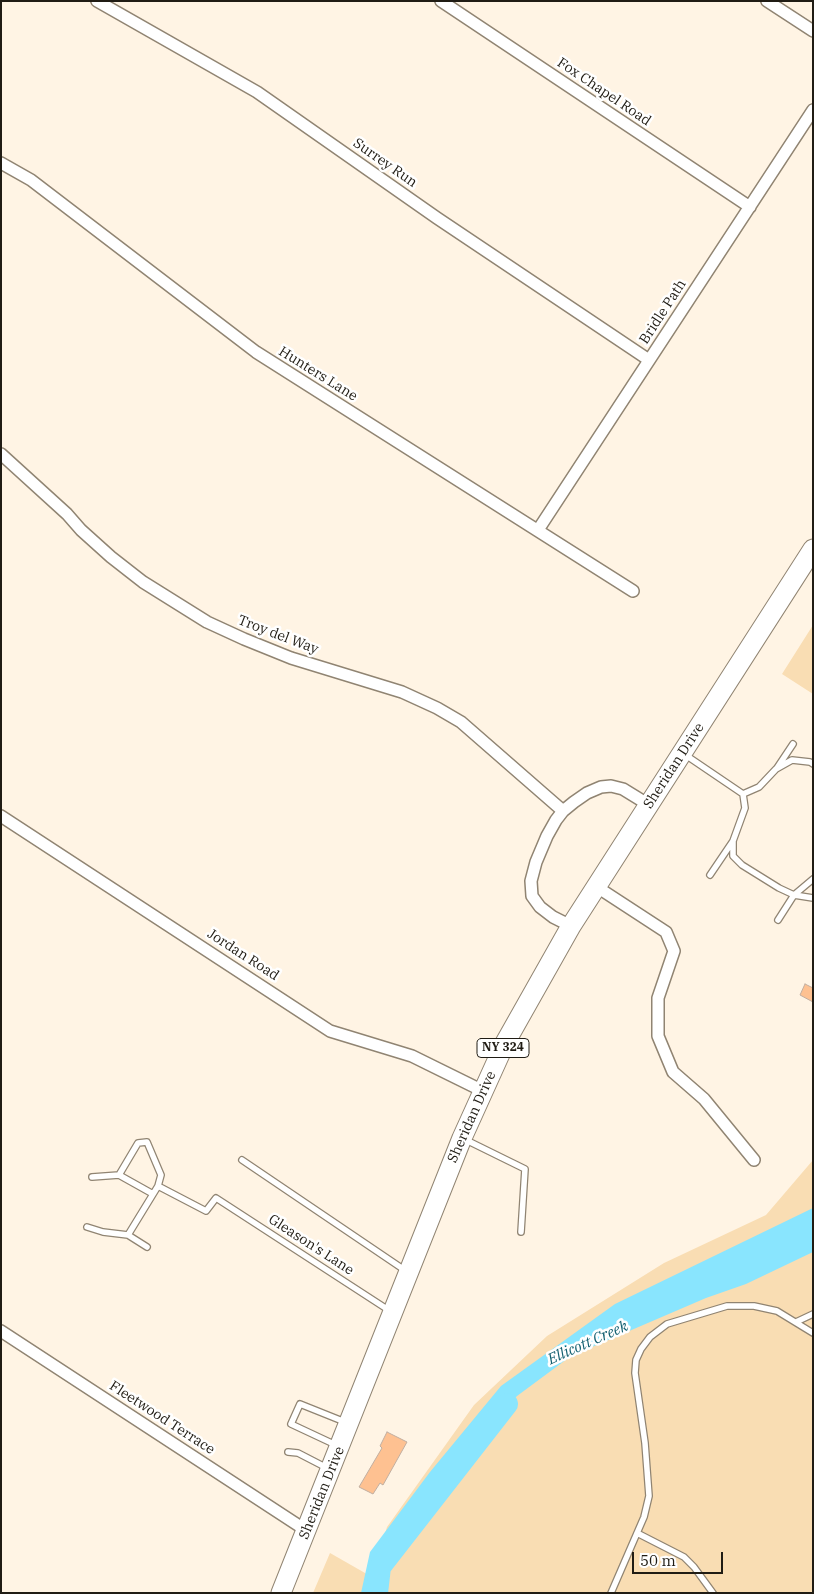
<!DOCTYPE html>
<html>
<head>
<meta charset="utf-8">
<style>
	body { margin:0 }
	#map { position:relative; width:814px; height:1594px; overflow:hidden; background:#fff4e4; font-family:"IBM Plex Serif",serif }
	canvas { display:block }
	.frame { position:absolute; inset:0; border:2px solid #201c14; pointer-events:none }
	.scale { position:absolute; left:632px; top:1552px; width:91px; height:22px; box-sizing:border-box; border:2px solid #201c14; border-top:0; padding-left:6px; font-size:15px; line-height:18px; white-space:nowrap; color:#201c14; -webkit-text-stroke:4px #fff; paint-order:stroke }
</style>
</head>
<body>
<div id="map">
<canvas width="814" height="1594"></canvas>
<div class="frame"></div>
<div class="scale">50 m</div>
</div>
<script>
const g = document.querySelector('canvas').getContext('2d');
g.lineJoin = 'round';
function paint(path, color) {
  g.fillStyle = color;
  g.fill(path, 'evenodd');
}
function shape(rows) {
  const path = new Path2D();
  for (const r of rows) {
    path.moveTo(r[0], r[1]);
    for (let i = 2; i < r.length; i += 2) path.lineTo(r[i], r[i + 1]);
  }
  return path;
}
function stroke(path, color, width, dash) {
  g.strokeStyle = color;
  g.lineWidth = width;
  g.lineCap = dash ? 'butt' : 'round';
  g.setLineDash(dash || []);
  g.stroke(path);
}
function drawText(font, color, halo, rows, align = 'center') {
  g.font = font + ' "IBM Plex Serif",serif';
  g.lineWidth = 5;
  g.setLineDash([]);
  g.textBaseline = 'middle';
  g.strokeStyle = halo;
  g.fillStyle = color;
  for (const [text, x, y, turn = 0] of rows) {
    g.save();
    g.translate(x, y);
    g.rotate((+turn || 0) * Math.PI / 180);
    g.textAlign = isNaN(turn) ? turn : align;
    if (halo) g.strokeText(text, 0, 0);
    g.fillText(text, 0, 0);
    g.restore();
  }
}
const green = shape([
	[813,625,813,694,782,674],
	[813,1160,813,1593,313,1593,330,1553,372,1577,387,1527,474,1405,547,1336,664,1263,766,1215]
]);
const water = shape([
	[813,1208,813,1252,746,1284,706,1298,571,1356,517,1396,443,1478,384,1555,377,1593,361,1593,370,1552,430,1472,501,1386,615,1304]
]);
const river = shape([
	[377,1593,380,1567,507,1404]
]);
const building = shape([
	[805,984,813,988,813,1002,800,995,805,984],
	[387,1432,407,1442,383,1485,380,1483,373,1494,359,1487,382,1448,380,1446,387,1432]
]);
const lane = shape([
	[684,754,743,794],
	[813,764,810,762,792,760,776,769,759,787,743,794,745,808,733,841,733,856,742,865,779,888,794,895,813,898],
	[777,768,793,744],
	[710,875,733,841],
	[778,920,794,895,813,879],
	[464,1139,525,1169,521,1232],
	[242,1160,406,1271],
	[119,1175,138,1143,147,1142,161,1175,158,1186],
	[92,1177,119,1175,153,1194],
	[87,1227,103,1232,128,1235,158,1186,206,1211,216,1198,390,1311],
	[128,1235,147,1247],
	[796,1322,813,1314],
	[338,1446,291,1424,300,1404,345,1422],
	[288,1452,298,1453,329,1469],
	[637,1533,684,1557,694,1567,713,1593],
	[611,1593,644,1517,649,1496,645,1443,635,1373,636,1360,641,1349,650,1337,667,1324,727,1306,754,1306,777,1311,813,1333]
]);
const street = shape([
	[97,1,257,92,437,218,649,360],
	[441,1,750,207],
	[767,1,813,31],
	[1,163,31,180,256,352,633,591],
	[1,454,67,514,81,530,111,557,143,582,207,622,244,639,291,658,402,692,437,708,461,722,563,811],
	[538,530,813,110],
	[1,816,330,1031,412,1056,483,1091],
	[597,887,666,932,674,951,658,998,658,1036,673,1072,704,1099,754,1160],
	[571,926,553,917,540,907,532,896,531,881,536,862,547,836,556,820,563,811,574,802,587,793,601,787,611,786,623,789,649,805],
	[1,1331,307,1531]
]);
const primary = shape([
	[281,1593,462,1138,505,1043,571,926,813,549]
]);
const shields = [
	[503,1048,52]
];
const shieldNames = [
	["NY 324",503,1048]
];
const streetNames = [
	["Fox Chapel Road",604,92,34],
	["Surrey Run",385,163,35],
	["Bridle Path",663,312,-57],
	["Hunters Lane",318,374,32],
	["Troy del Way",278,635,21],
	["Sheridan Drive",674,766,-57],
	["Jordan Road",243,955,33],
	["Sheridan Drive",472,1117,-66],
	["Gleason's Lane",311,1245,33],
	["Fleetwood Terrace",162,1418,33],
	["Sheridan Drive",322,1493,-68]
];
const waterNames = [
	["Ellicott Creek",588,1343,-24]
];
paint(green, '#f9ddb3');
paint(water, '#89e5fe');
stroke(river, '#89e5fe', 22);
paint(building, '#fec191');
stroke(building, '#c1aea0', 1);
stroke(lane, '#908472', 8);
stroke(street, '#908472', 14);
stroke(primary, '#908472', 21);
stroke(lane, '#fff', 5.5);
stroke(street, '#fff', 11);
stroke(primary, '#fff', 19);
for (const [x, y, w] of shields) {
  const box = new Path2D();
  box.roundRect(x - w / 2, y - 9.5, w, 19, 4);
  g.fillStyle = '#fff';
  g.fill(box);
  stroke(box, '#201c14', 1);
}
drawText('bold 12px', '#201c14', null, shieldNames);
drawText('14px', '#201c14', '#fff', streetNames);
drawText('italic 15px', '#105e6f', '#fff', waterNames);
</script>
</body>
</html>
